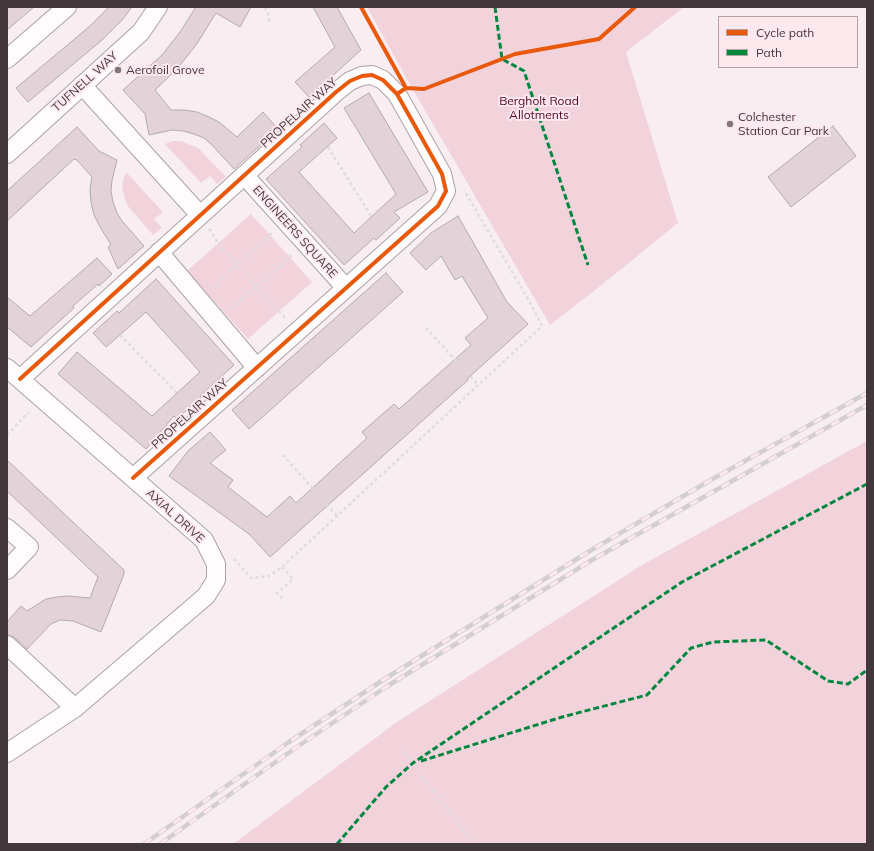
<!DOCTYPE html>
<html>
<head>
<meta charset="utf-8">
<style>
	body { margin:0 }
	#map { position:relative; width:874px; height:851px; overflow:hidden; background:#f8edf0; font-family:Mulish,sans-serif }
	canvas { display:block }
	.frame { position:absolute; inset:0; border:8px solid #42383b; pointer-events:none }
	.legend { position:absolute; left:718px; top:16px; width:140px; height:52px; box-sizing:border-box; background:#fde8ed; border:1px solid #b2a2a6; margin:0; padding:5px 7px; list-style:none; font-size:12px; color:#42383b }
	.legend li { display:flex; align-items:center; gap:8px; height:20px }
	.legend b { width:20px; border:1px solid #b2a2a6 }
</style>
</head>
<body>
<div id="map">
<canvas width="874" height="851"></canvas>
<div class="frame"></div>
<ul class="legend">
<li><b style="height:5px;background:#e8590c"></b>Cycle path</li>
<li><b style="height:5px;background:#00873e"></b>Path</li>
</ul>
</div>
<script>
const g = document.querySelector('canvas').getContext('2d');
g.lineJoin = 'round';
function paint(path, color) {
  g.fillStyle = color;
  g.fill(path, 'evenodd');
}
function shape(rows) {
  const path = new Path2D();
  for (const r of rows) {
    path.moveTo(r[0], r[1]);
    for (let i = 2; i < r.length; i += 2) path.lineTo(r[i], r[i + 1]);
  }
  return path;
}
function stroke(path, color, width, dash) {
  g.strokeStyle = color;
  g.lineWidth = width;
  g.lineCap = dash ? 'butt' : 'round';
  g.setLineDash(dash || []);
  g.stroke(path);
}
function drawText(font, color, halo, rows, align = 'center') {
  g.font = font + ' Mulish,sans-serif';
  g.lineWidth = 4;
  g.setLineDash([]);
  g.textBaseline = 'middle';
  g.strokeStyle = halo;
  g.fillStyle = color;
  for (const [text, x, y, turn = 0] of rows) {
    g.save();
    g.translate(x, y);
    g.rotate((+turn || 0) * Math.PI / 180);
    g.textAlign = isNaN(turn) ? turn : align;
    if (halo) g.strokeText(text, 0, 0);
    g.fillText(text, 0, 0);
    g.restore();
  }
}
const green = shape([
	[367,7,684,7,626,52,678,223,599,287,550,325,408,81],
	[173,141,181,141,198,148,226,177,217,184,210,176,201,183,165,144],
	[126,172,163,212,154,219,162,228,153,235,127,205,122,188,123,180],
	[251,214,312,282,248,339,187,271],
	[867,441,867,844,233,844,397,722,642,565]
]);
const building = shape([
	[7,7,34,7,7,30,7,7],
	[109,7,132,7,122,20,102,40,28,102,16,88,90,26,109,7],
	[196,7,251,7,240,27,216,13,196,45,177,69,155,90,171,110,184,110,197,112,209,117,219,122,237,137,263,112,278,129,234,169,212,145,204,138,194,134,183,131,172,130,149,135,145,114,123,90,162,55,180,32,196,7],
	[313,7,337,7,361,50,309,97,295,82,335,47,313,7],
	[369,93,428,192,394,212,400,218,376,240,374,238,344,265,266,179,302,147,300,145,324,123,337,138,299,172,354,233,396,194,344,108,369,93],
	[833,126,856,156,791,207,768,177,833,126],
	[77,127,99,151,117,160,112,180,111,191,113,202,117,213,122,221,144,246,118,269,108,247,111,245,99,225,94,215,91,202,90,189,92,177,77,160,74,159,7,221,7,191,77,127],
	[458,216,507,302,528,324,467,379,468,380,270,557,249,534,169,476,188,451,210,432,226,450,210,463,233,480,228,487,267,517,290,496,296,503,367,438,362,432,394,404,399,409,471,345,465,338,488,318,462,276,455,280,441,256,426,270,410,253,431,233,458,216],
	[97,258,112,274,99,286,98,284,73,306,74,308,31,347,7,327,7,297,30,316,97,258],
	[386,273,403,292,249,429,232,410,386,273],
	[156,279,234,365,200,396,201,397,177,419,174,416,146,449,58,374,77,352,152,416,200,372,146,312,106,347,93,333,117,311,119,313,156,279],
	[7,460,124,570,124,574,101,632,73,621,60,620,51,624,27,649,14,637,7,635,7,622,21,606,27,611,46,599,57,597,68,596,90,598,98,577,7,491,7,460]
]);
const path = shape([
	[265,7,269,16,269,24],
	[328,147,371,216],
	[209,229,220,246,285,318],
	[212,288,273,232],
	[231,309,293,254],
	[426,328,479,386],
	[120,335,177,393],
	[7,435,29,412],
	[283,455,337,516],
	[234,559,251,578,269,576,282,567,542,326,528,299,464,190],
	[282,567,293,579,277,593,284,601],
	[404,752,474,844]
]);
const minor = shape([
	[7,59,67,7],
	[82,85,200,215],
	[7,154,141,32,158,7],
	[244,175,346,288],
	[159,252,257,368],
	[7,368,204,540,216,564,216,580,206,596,75,708,7,753],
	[20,379,336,92,350,81,362,76,372,75,383,80,397,94,442,174,446,191,438,206,133,478],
	[7,528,29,547,7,570],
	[7,645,75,708]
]);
const rail = shape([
	[144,844,289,742,383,680,588,552,709,481,867,393],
	[160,844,294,749,386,687,592,560,867,405]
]);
const quiet = shape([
	[495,7,502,59,524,71,588,265],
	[421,761,562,717,647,695,691,648,713,642,766,640,828,681,848,684,867,670],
	[337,844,386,787,413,763,682,582,867,484]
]);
const cycleway = shape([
	[361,7,406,88],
	[397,94,406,88,424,89,515,54,599,39,635,7],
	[20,379,336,92,350,81,362,76,372,75,383,80,397,94,442,174,446,191,438,206,133,478]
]);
const markers = [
	[118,70,4,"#82777a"],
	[730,124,4,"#82777a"]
];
const poiNames = [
	["Aerofoil Grove",126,70],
	["Colchester",738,117],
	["Station Car Park",738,131]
];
const streetNames = [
	["TUFNELL WAY",85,82,-42],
	["PROPELAIR WAY",299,113,-42],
	["ENGINEERS SQUARE",295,232,48],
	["PROPELAIR WAY",190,414,-42],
	["AXIAL DRIVE",175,516,42]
];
const parkNames = [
	["Bergholt Road",539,101],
	["Allotments",539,115]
];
paint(green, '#f2d3dc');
paint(building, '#e3d2d7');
stroke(building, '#b4aaad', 1);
stroke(minor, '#aca2a5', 20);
stroke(path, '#e0dcdd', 2.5, [3, 3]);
stroke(minor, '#fefcfd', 18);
stroke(rail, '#d3cfd1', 4.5);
stroke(rail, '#fde8ed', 3, [9]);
stroke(quiet, '#00873e', 3, [6, 3]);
stroke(cycleway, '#e8590c', 4);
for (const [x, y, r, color] of markers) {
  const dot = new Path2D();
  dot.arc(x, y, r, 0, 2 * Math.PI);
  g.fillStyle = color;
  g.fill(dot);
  stroke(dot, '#fde8ed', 1.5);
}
drawText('12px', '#42383b', '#fde8ed', poiNames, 'left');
drawText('12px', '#42383b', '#fde8ed', streetNames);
drawText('12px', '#520529', '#fde8ed', parkNames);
</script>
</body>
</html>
